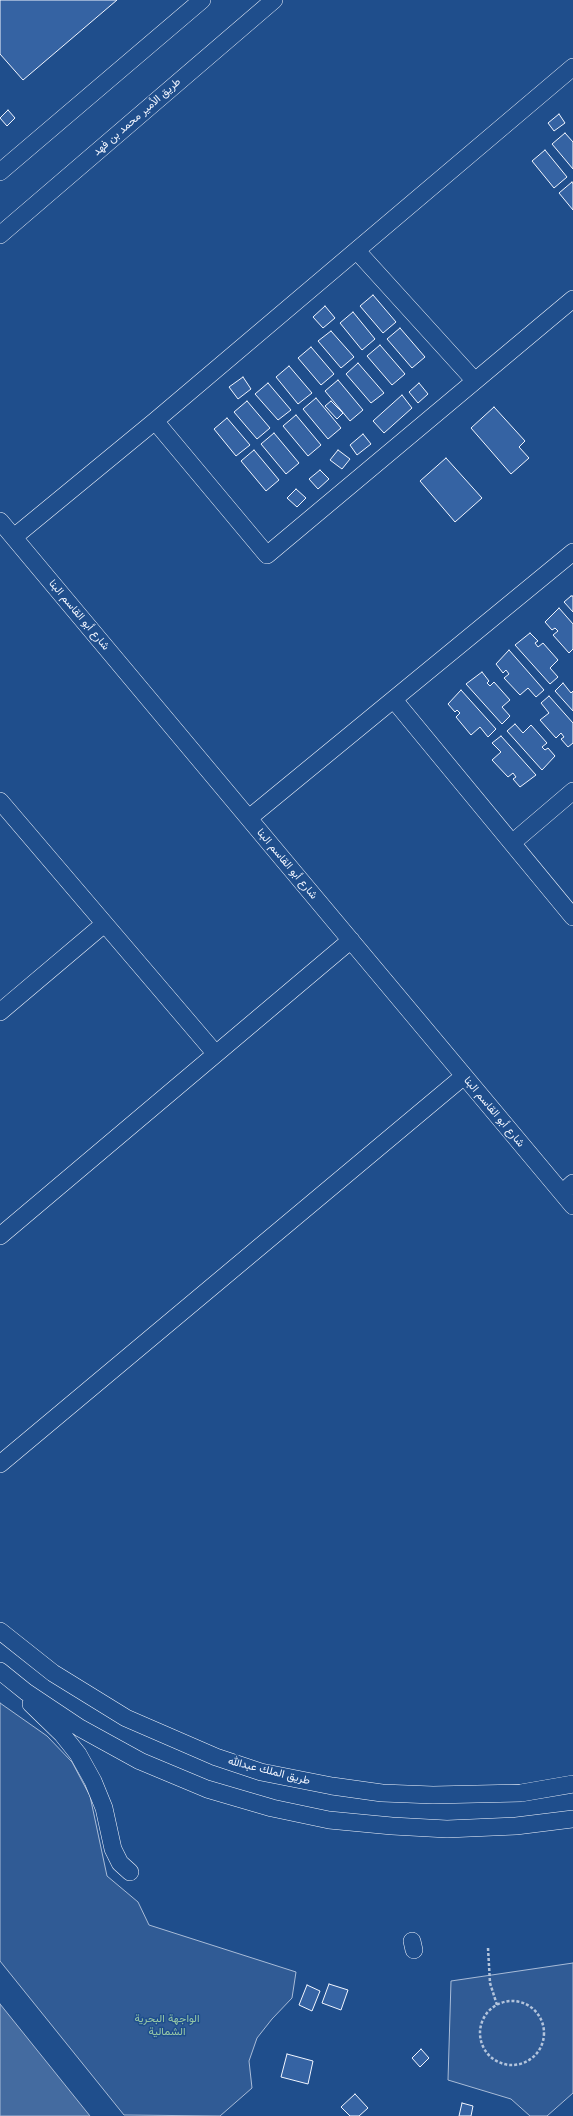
<!DOCTYPE html>
<html>
<head>
<meta charset="utf-8">
<style>
	body { margin:0 }
	canvas { display:block; background:#1f4e8c }
</style>
</head>
<body>
<canvas width="573" height="2116"></canvas>
<script>
const g = document.querySelector('canvas').getContext('2d');
g.lineJoin = 'round';
function paint(path, color) {
  g.fillStyle = color;
  g.fill(path, 'evenodd');
}
function shape(rows) {
  const path = new Path2D();
  for (const r of rows) {
    if (r.length === 3) {
      path.moveTo(r[0] + r[2], r[1]);
      path.arc(r[0], r[1], r[2], 0, 2 * Math.PI);
      continue;
    }
    path.moveTo(r[0], r[1]);
    for (let i = 2; i < r.length; i += 2) path.lineTo(r[i], r[i + 1]);
  }
  return path;
}
function stroke(path, color, width, dash) {
  g.strokeStyle = color;
  g.lineWidth = width;
  g.lineCap = dash ? 'butt' : 'round';
  g.setLineDash(dash || []);
  g.stroke(path);
}
function drawText(font, color, halo, rows, align = 'center') {
  g.font = font + ' Arial,Vazirmatn,sans-serif';
  g.lineWidth = 3;
  g.setLineDash([]);
  g.textBaseline = 'middle';
  g.strokeStyle = halo;
  g.fillStyle = color;
  for (const [text, x, y, turn = 0] of rows) {
    g.save();
    g.translate(x, y);
    g.rotate((+turn || 0) * Math.PI / 180);
    g.textAlign = isNaN(turn) ? turn : align;
    if (halo) g.strokeText(text, 0, 0);
    g.fillText(text, 0, 0);
    g.restore();
  }
}
const built = shape([
	[0,1703,47,1736,72,1762,90,1796,107,1876,138,1902,149,1925,296,1972,292,1998,272,2019,257,2038,249,2061,252,2088,220,2116,124,2115,0,1961,0,1703],
	[573,1963,573,2093,547,2116,530,2116,511,2099,448,2080,451,1981,573,1963]
]);
const water = shape([
	[0,2004,90,2116,0,2116,0,2004]
]);
const building = shape([
	[0,0,117,0,23,80,0,54,0,0],
	[8,110,15,118,7,126,0,118,8,110],
	[559,114,565,123,554,131,548,123,559,114],
	[565,133,573,142,573,169,552,144,565,133],
	[545,150,567,177,554,188,532,161,545,150],
	[572,182,573,184,573,210,559,193,572,182],
	[373,295,396,322,383,333,360,306,373,295],
	[325,306,335,318,323,328,313,317,325,306],
	[353,312,375,339,362,350,340,323,353,312],
	[400,328,425,357,412,368,387,339,400,328],
	[331,331,354,357,341,368,318,341,331,331],
	[380,345,405,374,392,385,367,356,380,345],
	[311,347,334,374,321,385,298,358,311,347],
	[358,363,384,393,371,403,346,374,358,363],
	[289,366,312,393,298,404,276,377,289,366],
	[243,377,251,389,238,399,229,387,243,377],
	[338,380,363,410,350,421,325,391,338,380],
	[268,383,291,410,278,420,255,394,268,383],
	[419,383,428,394,418,403,409,392,419,383],
	[402,395,412,408,384,433,373,421,402,395],
	[316,398,341,428,328,439,303,409,316,398],
	[247,401,270,428,257,439,234,412,247,401],
	[331,401,343,413,337,419,325,406,331,401],
	[494,407,525,441,519,447,529,458,511,474,471,428,494,407],
	[296,415,321,445,308,456,283,426,296,415],
	[227,418,250,445,236,456,214,429,227,418],
	[274,433,299,463,286,474,261,444,274,433],
	[363,434,371,444,357,455,350,445,363,434],
	[254,450,279,480,266,491,241,461,254,450],
	[338,450,350,459,342,469,330,460,338,450],
	[446,458,482,498,455,522,420,481,446,458],
	[320,470,329,479,318,489,309,479,320,470],
	[296,489,306,498,297,507,287,498,296,489],
	[571,596,573,596,573,612,564,602,571,596],
	[559,608,573,624,573,649,569,653,553,635,558,631,555,628,552,630,545,622,559,608],
	[530,633,538,641,535,643,538,647,543,643,558,660,550,668,558,677,550,684,515,645,530,633],
	[509,650,544,690,536,697,528,688,520,695,504,678,509,674,506,670,503,673,496,664,509,650],
	[482,672,489,681,487,683,490,686,494,682,510,700,502,707,510,716,502,724,466,684,482,672],
	[563,683,571,693,573,691,573,711,555,691,563,683],
	[461,690,496,729,488,737,480,727,471,735,456,717,460,713,457,710,455,712,448,704,461,690],
	[549,696,573,723,573,743,568,747,561,739,564,737,561,733,556,738,540,720,549,713,541,703,549,696],
	[515,724,523,733,531,725,547,743,542,747,545,750,548,748,555,756,542,770,507,731,515,724],
	[501,736,536,775,520,787,513,779,516,777,513,773,508,777,492,760,501,752,492,743,501,736],
	[329,1984,348,1990,341,2010,322,2003,329,1984],
	[307,1985,320,1991,312,2011,299,2005,307,1985],
	[421,2049,429,2058,420,2067,412,2058,421,2049],
	[287,2054,313,2061,308,2084,281,2077,287,2054],
	[355,2094,368,2108,359,2116,350,2116,341,2107,355,2094],
	[462,2103,473,2106,471,2116,459,2116,462,2103]
]);
const path = shape([
	[488,1948,490,1983,497,2005],
	[512,2033,32]
]);
const minor = shape([
	[0,172,202,0],
	[0,235,274,0],
	[357,251,475,381],
	[155,421,267,555,573,299],
	[0,521,573,1206],
	[14,537,155,421,573,67],
	[394,700,573,917],
	[0,801,215,1053],
	[249,818,573,552],
	[512,843,573,791],
	[0,1012,103,925],
	[562,1193,573,1183],
	[0,1236,351,940],
	[0,1464,464,1076],
	[0,1631,53,1673,126,1718,216,1757,261,1772,332,1786,382,1793,433,1795,521,1793,573,1784],
	[0,1671,26,1692,80,1728,140,1761,207,1789,272,1808,329,1820,392,1826,447,1829,516,1826,573,1819],
	[31,1704,62,1734,78,1754,93,1781,104,1808,113,1849,120,1863,130,1872],
	[412,1941,414,1950]
]);
const streetNames = [
	["طريق الأمير محمد بن فهد",137,117,-41],
	["شارع أبو القاسم البنا",79,615,50],
	["شارع أبو القاسم البنا",287,864,50],
	["شارع أبو القاسم البنا",494,1112,50],
	["طريق الملك عبدالله",269,1771,14]
];
const parkNames = [
	["الواجهة البحرية",167,2019],
	["الشمالية",167,2032]
];
paint(built, '#305b95');
stroke(built, '#a8bbd7', 1);
paint(water, '#446ba0');
stroke(water, '#a8bbd7', 1);
paint(building, '#3563a3');
stroke(building, '#f2f6ff', 1);
stroke(minor, '#f2f6ff', 18);
stroke(path, '#b3c4dc', 2.5, [3, 2]);
stroke(minor, '#1f4e8c', 17);
drawText('11px', '#f2f6ff', '#1f4e8c', streetNames);
drawText('11px', '#97c8a6', '#1f4e8c', parkNames);
</script>
</body>
</html>
